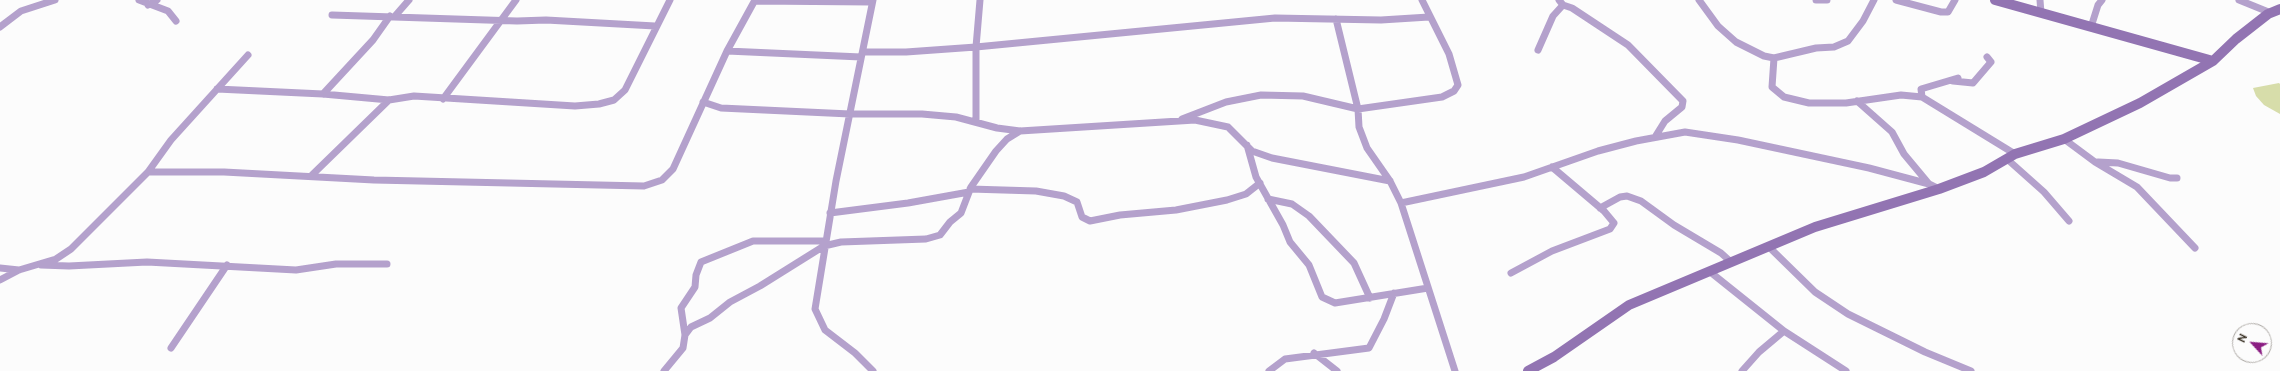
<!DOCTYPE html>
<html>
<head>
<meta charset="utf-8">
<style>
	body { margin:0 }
	#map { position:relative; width:2280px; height:371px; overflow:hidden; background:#fcfcfc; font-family:Ubuntu,sans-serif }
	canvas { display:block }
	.north { position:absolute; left:2232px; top:323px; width:40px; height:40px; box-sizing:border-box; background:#fcfcfc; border:1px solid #aeaaa6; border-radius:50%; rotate:296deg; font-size:11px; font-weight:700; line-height:16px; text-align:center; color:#383024 }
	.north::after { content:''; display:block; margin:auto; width:14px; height:18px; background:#8a1d82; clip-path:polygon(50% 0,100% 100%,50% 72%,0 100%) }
</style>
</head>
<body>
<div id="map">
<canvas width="2280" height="371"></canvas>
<div class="north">N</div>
</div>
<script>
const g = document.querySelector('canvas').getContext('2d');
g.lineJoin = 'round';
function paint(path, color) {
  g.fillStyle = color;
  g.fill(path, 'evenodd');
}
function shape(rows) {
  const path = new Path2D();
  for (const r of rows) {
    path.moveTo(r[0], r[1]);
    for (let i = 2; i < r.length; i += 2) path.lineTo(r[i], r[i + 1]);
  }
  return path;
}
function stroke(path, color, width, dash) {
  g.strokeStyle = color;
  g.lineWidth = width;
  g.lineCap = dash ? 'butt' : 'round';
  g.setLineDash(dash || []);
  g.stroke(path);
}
const green = shape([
	[2279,83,2280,84,2280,114,2264,105,2256,96,2253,88]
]);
const street = shape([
	[139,0,168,11,176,21],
	[873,0,836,181,815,309,825,330,855,353,873,371],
	[1559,0,1563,5,1572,8,1628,45,1683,101,1682,107,1665,121,1655,137],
	[1699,0,1718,26,1736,42,1764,56,1774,58,1816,48,1834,47,1848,41,1863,21,1874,0],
	[1816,0,1827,0],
	[1896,0,1941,12,1948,12,1955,0],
	[2040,0,2041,13],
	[2239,0,2271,13],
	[755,1,872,2],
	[148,5,157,0],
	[332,15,517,21,546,20,655,26],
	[395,16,409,0],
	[1336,19,1358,109,1359,127,1367,148,1390,181,1401,203,1455,371],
	[0,27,21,11,55,0],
	[2091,27,2098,5,2102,0],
	[1538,50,1553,16,1563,5],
	[727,51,861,57],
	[863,52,906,52,976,47,1275,18,1381,20,1429,17],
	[1774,58,1772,87,1784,97,1809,103,1846,103,1901,95,1922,97,1921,89,1958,78],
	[1953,81,1973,83,1991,62,1987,57],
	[217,89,323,94,389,100,414,96,575,106,599,104,614,100,625,90,670,0],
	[323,94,373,40,390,16],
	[1922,97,2015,154],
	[443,99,516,0],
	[1857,101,1892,132,1904,154,1929,184],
	[703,102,721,108,850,114,922,114,956,117,997,128,1020,131,1195,120,1228,127,1252,151,1272,158,1390,181],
	[1182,119,1226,102,1261,95,1303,96,1358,109,1442,97,1454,91,1458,85,1449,54,1422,0],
	[976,122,976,47,980,0],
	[2064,139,2095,162,2137,187,2195,248],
	[1247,145,1256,177,1283,225,1290,242,1309,265,1322,297,1335,303,1428,288],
	[2007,159,2044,192,2069,221],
	[2098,162,2118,163,2170,178,2177,178],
	[148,172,224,172,374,180,644,186,662,180,673,169,727,51,755,0],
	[312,175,389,100],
	[970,189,1036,191,1064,196,1077,202,1082,217,1090,221,1120,215,1176,210,1227,200,1246,194,1260,183],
	[1268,199,1292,204,1309,216,1354,263,1370,298],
	[1401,203,1524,177,1598,151,1636,141,1685,132,1738,140,1869,168,1929,184,1939,189],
	[1600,208,1620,197,1627,196,1641,201,1674,225,1721,253,1731,262],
	[830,213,908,203,969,192],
	[1768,246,1815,292,1848,314,1925,352,1971,371],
	[41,265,69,266,147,262,296,270,336,264,387,264],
	[0,268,19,270],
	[1709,271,1784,331,1759,352,1742,371],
	[1511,273,1552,251,1610,229,1614,223,1604,211,1552,167],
	[0,280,19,270,56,259,71,249,148,172,171,140,248,55],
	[1784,331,1846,371],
	[685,335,691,327,710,318,730,302,760,286,824,246,841,242,926,239,940,235,950,222,961,213,971,187,996,151,1007,139,1020,131],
	[171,348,227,265],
	[1314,353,1337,371],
	[664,371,683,348,685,335,681,308,695,287,696,275,701,262,753,241,825,241],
	[1269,371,1285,359,1369,348,1384,319,1394,293]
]);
const secondary = shape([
	[1995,0,2213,61],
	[1528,371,1554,357,1629,305,1815,227,1939,189,1984,172,2015,154,2064,139,2140,103,2213,61,2236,39,2268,14,2280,9]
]);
paint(green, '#d7ddaa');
stroke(street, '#b4a1cc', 7);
stroke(secondary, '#9274b2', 10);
</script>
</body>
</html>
